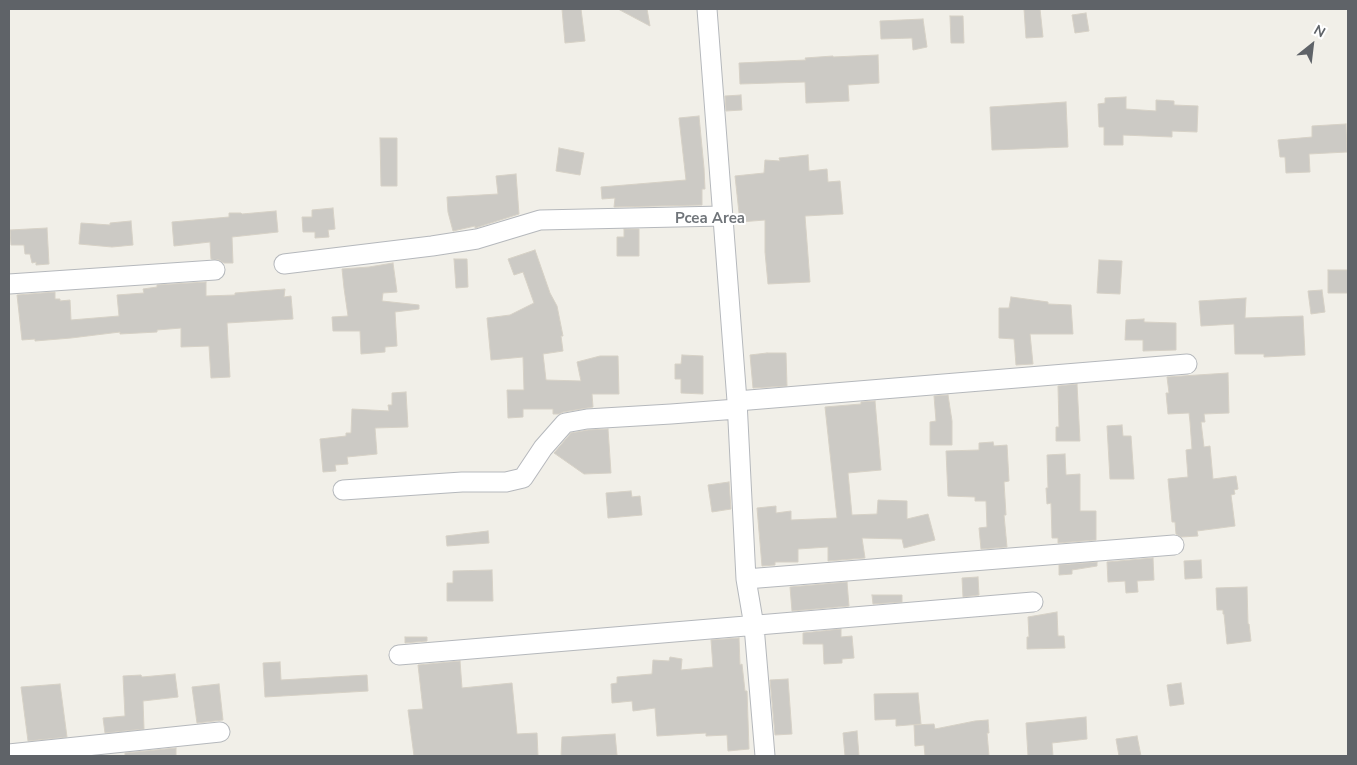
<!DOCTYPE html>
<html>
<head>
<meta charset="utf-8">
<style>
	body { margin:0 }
	#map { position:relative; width:1357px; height:765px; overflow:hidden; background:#f1efe8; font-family:"Nunito Sans",sans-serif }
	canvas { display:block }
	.frame { position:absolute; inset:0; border:10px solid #5f6368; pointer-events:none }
	.north { position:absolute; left:1287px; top:20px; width:50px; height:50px; -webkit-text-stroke:4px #fff; paint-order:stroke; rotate:29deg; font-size:14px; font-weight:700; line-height:20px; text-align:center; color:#5f6368 }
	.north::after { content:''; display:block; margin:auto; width:18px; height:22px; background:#5f6368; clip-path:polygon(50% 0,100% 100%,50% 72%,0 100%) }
</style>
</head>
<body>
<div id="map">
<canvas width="1357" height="765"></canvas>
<div class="frame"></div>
<div class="north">N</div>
</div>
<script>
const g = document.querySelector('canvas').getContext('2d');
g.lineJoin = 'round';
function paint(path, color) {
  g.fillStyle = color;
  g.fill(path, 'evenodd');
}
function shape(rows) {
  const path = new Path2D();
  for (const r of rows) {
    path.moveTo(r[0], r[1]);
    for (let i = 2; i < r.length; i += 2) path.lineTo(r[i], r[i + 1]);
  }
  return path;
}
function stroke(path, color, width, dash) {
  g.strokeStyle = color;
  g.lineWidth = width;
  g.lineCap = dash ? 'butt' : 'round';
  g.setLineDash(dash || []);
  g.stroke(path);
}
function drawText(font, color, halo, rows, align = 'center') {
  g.font = font + ' "Nunito Sans",sans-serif';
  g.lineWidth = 4;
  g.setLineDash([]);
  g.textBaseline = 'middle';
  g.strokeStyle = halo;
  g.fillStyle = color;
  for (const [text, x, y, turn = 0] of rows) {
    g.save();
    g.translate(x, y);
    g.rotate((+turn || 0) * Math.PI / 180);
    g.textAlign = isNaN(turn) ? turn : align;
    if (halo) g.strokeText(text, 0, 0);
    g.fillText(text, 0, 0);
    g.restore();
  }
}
const building = shape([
	[562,9,581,9,585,41,565,43,562,9],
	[618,9,647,9,650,26,618,9],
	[1024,9,1040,9,1043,37,1026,38,1024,9],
	[1086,13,1089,31,1075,33,1072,15,1086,13],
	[950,16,963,16,964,43,951,43,950,16],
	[923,19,927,47,913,50,912,38,881,39,880,21,923,19],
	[878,55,879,83,848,85,849,101,806,103,805,82,740,84,739,63,806,60,805,58,833,56,833,57,878,55],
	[741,95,742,110,726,111,725,96,741,95],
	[1126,97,1126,109,1156,111,1156,100,1174,101,1174,105,1198,106,1197,132,1172,131,1172,137,1123,135,1123,145,1104,145,1104,127,1099,127,1098,104,1105,103,1105,98,1126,97],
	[1066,102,1068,147,992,150,990,107,1066,102],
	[699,116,704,168,705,189,702,189,702,205,614,207,615,198,602,199,601,187,686,180,679,118,699,116],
	[1346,124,1347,152,1309,154,1310,172,1286,173,1285,157,1280,157,1278,140,1312,137,1312,126,1346,124],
	[380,138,397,138,397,186,381,186,380,138],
	[559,148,584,153,580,175,556,171,559,148],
	[808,155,809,171,827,169,828,182,840,181,843,214,805,216,810,282,768,284,765,252,765,220,740,222,735,176,764,173,765,160,780,161,779,158,808,155],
	[516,174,519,214,475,228,475,226,453,231,448,212,447,197,498,194,496,176,516,174],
	[333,208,335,229,328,230,329,237,315,238,315,232,303,232,302,217,312,217,312,210,333,208],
	[276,211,278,232,232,237,233,263,224,263,219,260,211,259,210,242,174,246,172,222,229,217,229,213,241,213,242,214,276,211],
	[131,221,133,245,112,247,79,244,81,223,110,225,110,223,131,221],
	[47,228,49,264,36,265,36,262,32,263,30,254,25,254,24,245,11,245,10,230,47,228],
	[624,229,639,229,639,256,617,256,617,237,624,237,624,229],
	[535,250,550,293,557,306,563,336,561,336,563,351,543,354,546,380,581,381,577,362,600,356,618,356,619,394,592,394,593,407,563,412,559,414,553,414,553,409,523,409,523,417,508,418,507,390,524,390,523,357,491,360,487,318,510,315,534,303,523,272,514,275,508,259,535,250],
	[454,259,467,259,468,287,456,288,454,259],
	[1099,260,1122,261,1120,294,1097,293,1099,260],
	[393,263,397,292,383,293,382,301,419,305,419,309,395,312,397,346,385,347,385,352,361,354,360,331,333,331,332,317,348,316,344,288,342,269,369,267,393,263],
	[1328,270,1348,270,1348,293,1328,293,1328,270],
	[206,282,206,296,235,295,235,293,285,289,284,297,291,296,293,319,227,323,230,377,211,378,209,346,181,347,181,328,157,330,157,332,120,334,120,332,71,338,35,341,35,339,22,340,17,295,55,292,55,299,60,299,60,301,70,300,71,320,119,316,117,295,144,293,143,289,157,287,157,285,206,282],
	[1322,290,1325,312,1311,314,1308,291,1322,290],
	[1011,297,1048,302,1048,304,1071,305,1073,334,1030,334,1033,364,1016,365,1014,339,999,338,999,308,1009,308,1011,297],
	[1246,298,1245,318,1303,316,1305,355,1264,357,1264,354,1235,354,1234,324,1201,326,1199,301,1246,298],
	[1144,319,1144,322,1176,323,1176,350,1143,351,1143,340,1125,340,1126,320,1144,319],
	[767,353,786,353,787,386,753,388,750,355,767,353],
	[682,355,703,356,703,394,681,393,681,379,675,379,675,364,681,364,682,355],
	[1228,373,1229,413,1204,414,1205,422,1201,422,1204,447,1210,446,1213,479,1236,476,1238,489,1234,490,1235,494,1231,495,1235,526,1197,531,1198,536,1181,537,1176,534,1175,522,1172,522,1168,479,1188,477,1186,450,1192,449,1190,422,1189,413,1168,414,1166,393,1169,393,1167,377,1228,373],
	[1077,384,1080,441,1056,441,1056,427,1059,427,1058,386,1077,384],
	[406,392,408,427,375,428,377,454,347,457,348,464,335,465,336,471,323,472,320,439,346,436,346,433,351,433,352,409,389,411,388,405,392,405,392,393,406,392],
	[948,395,952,421,952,445,930,445,930,422,936,421,934,396,948,395],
	[875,401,881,470,848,473,852,515,877,514,878,500,907,501,907,519,928,514,935,540,904,548,902,539,862,538,865,558,828,561,828,547,798,549,798,562,775,562,775,565,762,566,757,508,776,506,776,513,791,511,791,520,837,518,825,407,861,404,861,402,875,401],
	[1122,425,1123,436,1131,436,1134,479,1110,479,1107,426,1122,425],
	[608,429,611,473,584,474,554,453,571,433,588,430,608,429],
	[993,442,994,446,1007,445,1009,481,1004,482,1006,515,1004,515,1007,547,981,549,979,528,987,527,986,501,975,501,975,497,948,496,946,451,979,450,979,443,993,442],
	[1065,454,1066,475,1080,474,1080,511,1096,511,1096,540,1058,543,1058,538,1052,538,1051,503,1047,504,1046,488,1048,488,1047,455,1065,454],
	[729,482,731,509,712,512,708,485,729,482],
	[631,491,632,497,640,496,642,515,608,518,606,493,631,491],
	[488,531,489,543,447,546,446,536,488,531],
	[1153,558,1154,580,1137,581,1138,592,1126,593,1125,581,1108,582,1107,562,1153,558],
	[1201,560,1202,578,1185,579,1184,561,1201,560],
	[1097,562,1097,566,1072,570,1072,574,1059,575,1059,565,1097,562],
	[492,570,493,601,447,601,447,583,453,583,453,571,492,570],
	[978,577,979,595,963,597,962,578,978,577],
	[847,582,849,606,792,611,790,587,847,582],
	[1247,587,1248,624,1249,624,1251,641,1227,644,1224,614,1223,614,1223,610,1217,610,1216,588,1247,587],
	[872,595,902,595,902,602,873,604,872,595],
	[1057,612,1058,636,1064,636,1065,648,1027,649,1027,637,1029,637,1028,617,1057,612],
	[841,629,841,637,852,636,854,658,842,659,842,663,824,664,823,644,803,644,803,633,841,629],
	[405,637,427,637,427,641,405,643,405,637],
	[739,638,740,665,742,664,745,691,747,691,749,749,728,751,727,735,706,736,706,733,657,736,655,708,633,711,632,701,612,703,611,684,617,683,617,677,652,674,653,660,669,661,670,657,682,659,681,670,713,667,711,640,739,638],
	[460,661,462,688,512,683,517,734,537,733,538,756,414,756,408,710,423,709,418,665,460,661],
	[280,662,281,680,367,675,368,691,265,697,263,663,280,662],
	[175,674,178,697,143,701,144,729,105,733,103,718,125,716,123,676,141,675,142,677,175,674],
	[788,679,792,734,775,735,770,680,788,679],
	[1181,683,1184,704,1170,706,1167,685,1181,683],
	[60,684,67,737,28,741,21,687,60,684],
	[219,684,223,720,197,723,192,687,219,684],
	[918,693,921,724,896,726,896,719,875,720,874,694,918,693],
	[1086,717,1087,739,1052,743,1053,756,1028,756,1026,723,1086,717],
	[988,720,989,733,987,733,989,756,925,756,924,745,915,746,914,725,934,724,935,729,975,721,988,720],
	[857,731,859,756,845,756,843,733,857,731],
	[615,734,617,755,561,756,562,737,615,734],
	[1137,736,1141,756,1119,756,1116,739,1137,736],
	[176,748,176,756,125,756,125,753,176,748]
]);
const minor = shape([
	[707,9,737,401,746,579,754,626,765,756],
	[284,264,432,246,477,239,540,220,723,216],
	[9,284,215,270],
	[737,401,1187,364],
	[343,490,462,482,506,482,523,478,543,448,565,423,587,419,671,414,737,409],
	[746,579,1174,545],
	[399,655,1033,602],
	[9,754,220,732]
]);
const quarterNames = [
	["Pcea Area",710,219]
];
paint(building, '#cccac5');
stroke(building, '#d6d1c6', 1);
stroke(minor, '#b5b8bc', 21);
stroke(minor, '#fff', 19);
drawText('bold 15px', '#70757a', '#fff', quarterNames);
</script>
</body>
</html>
